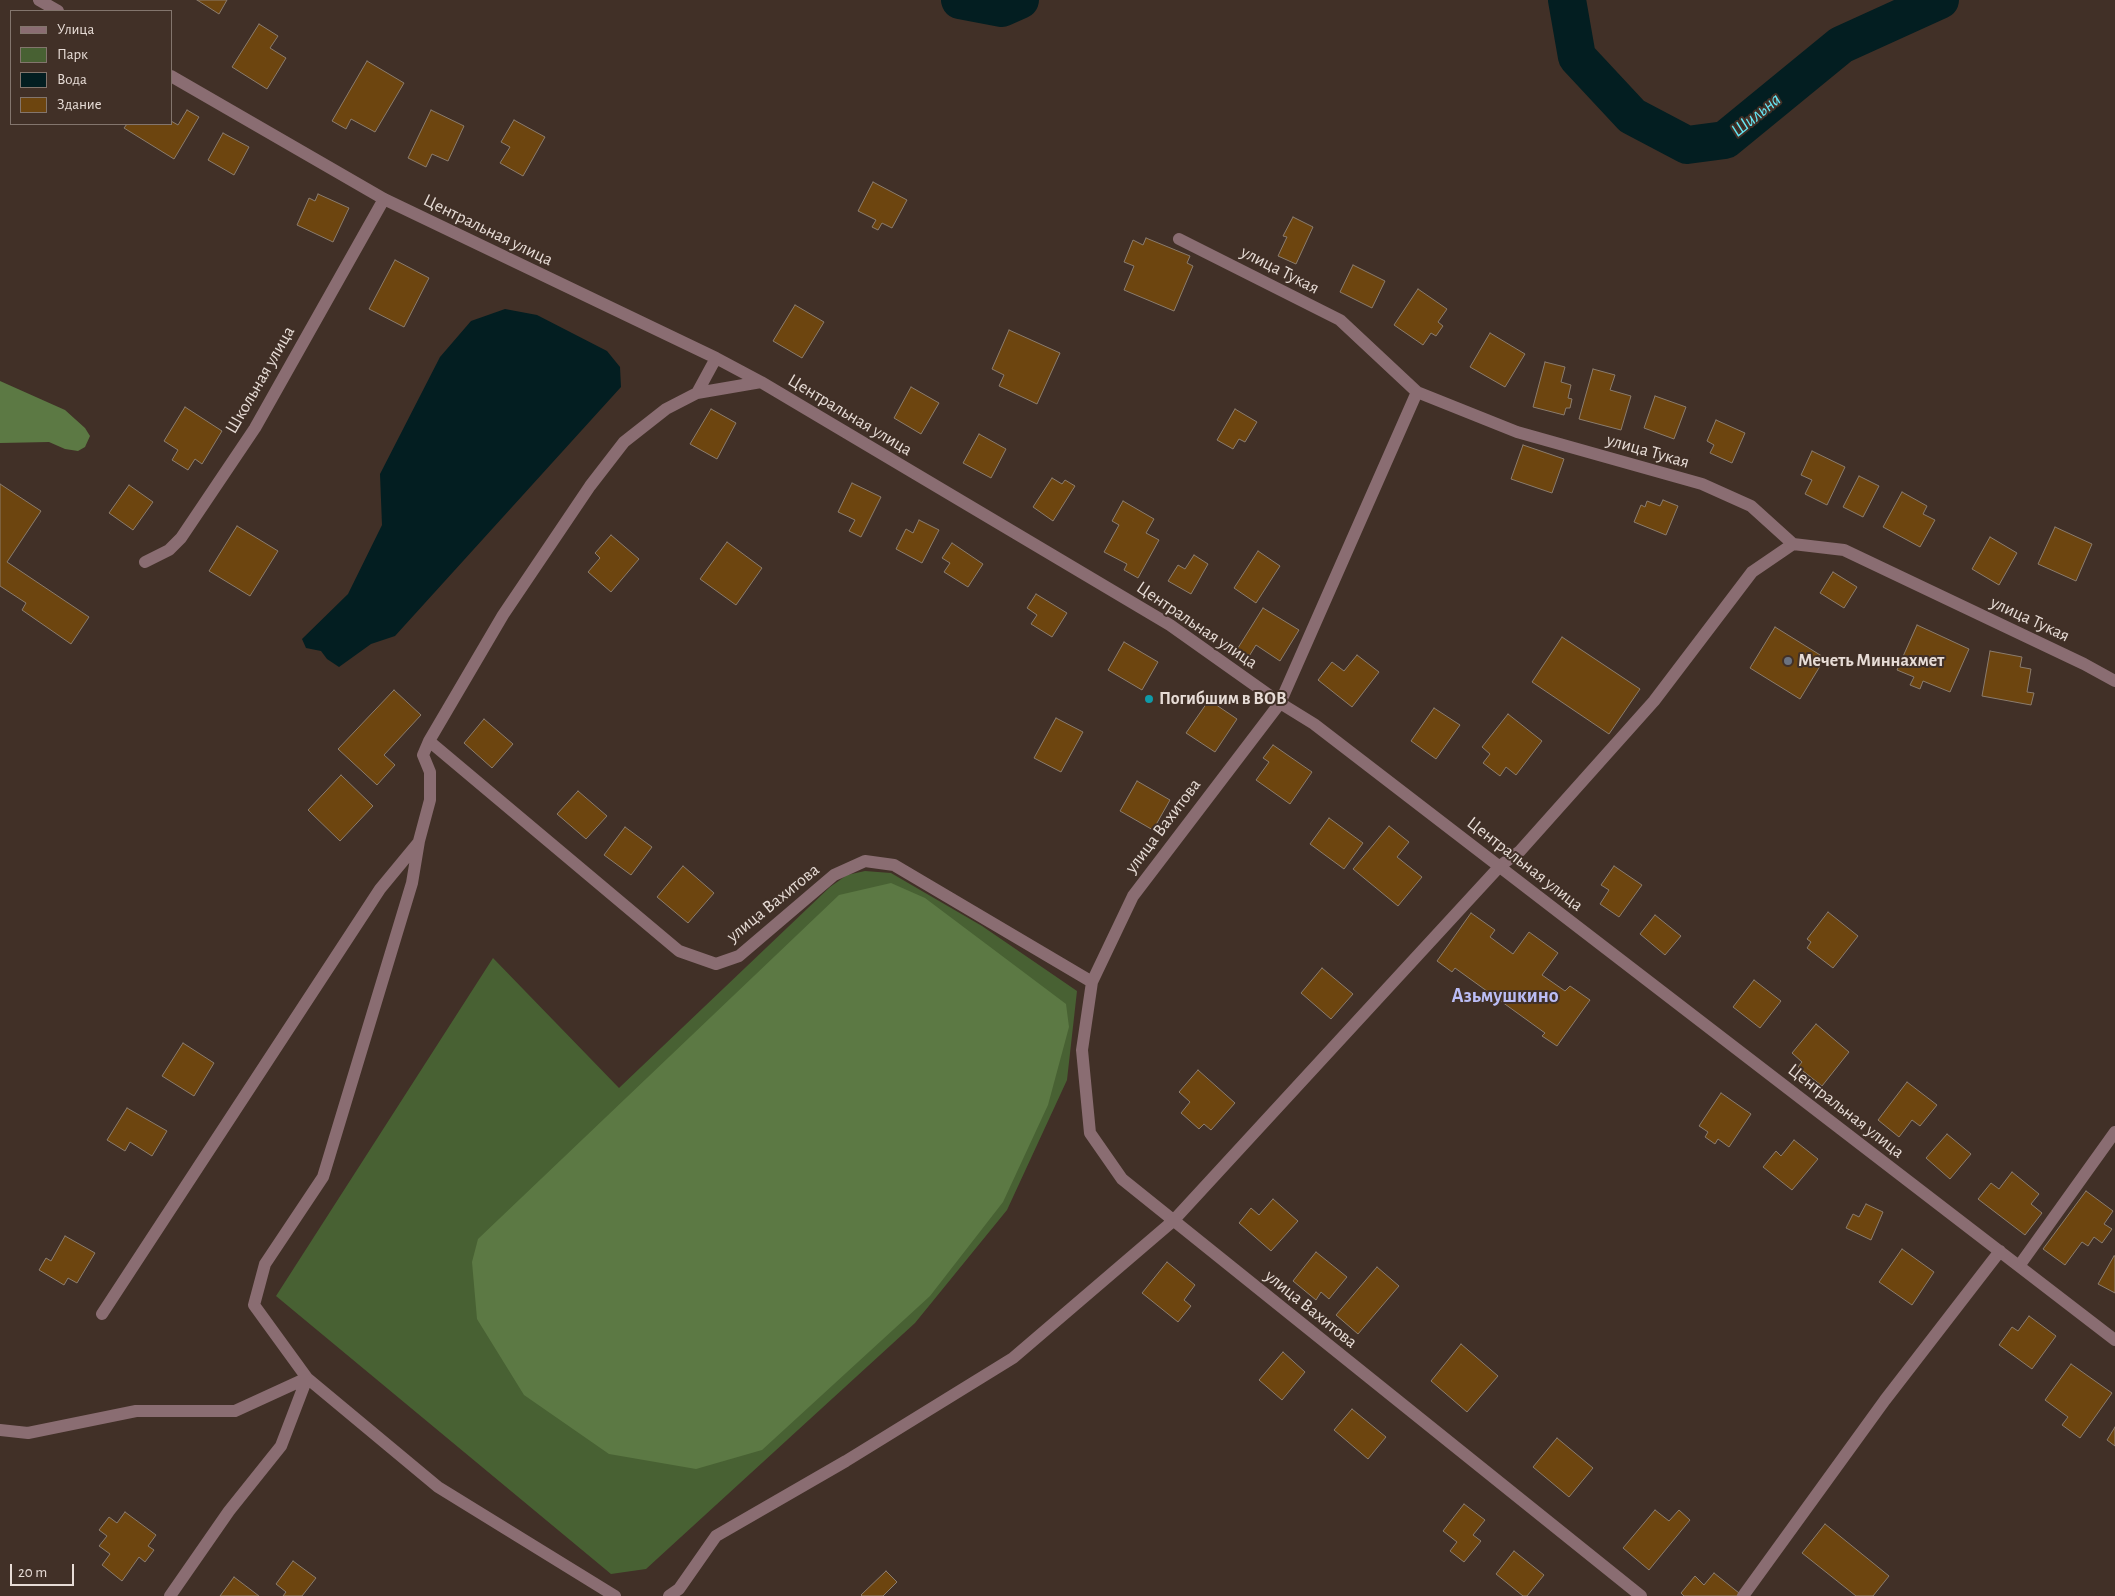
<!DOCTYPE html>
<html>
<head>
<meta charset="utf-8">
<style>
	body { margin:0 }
	#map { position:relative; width:2115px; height:1596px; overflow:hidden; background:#413027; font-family:"Alegreya Sans",sans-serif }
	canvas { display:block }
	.legend { position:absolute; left:10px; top:10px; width:162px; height:115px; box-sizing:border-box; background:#413027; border:1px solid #83756d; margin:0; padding:6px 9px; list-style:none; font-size:15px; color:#e7dcd6 }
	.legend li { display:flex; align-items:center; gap:10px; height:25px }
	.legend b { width:25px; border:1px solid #83756d }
	.scale { position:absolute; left:10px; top:1564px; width:64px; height:22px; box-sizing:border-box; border:2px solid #e7dcd6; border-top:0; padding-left:6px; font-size:15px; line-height:18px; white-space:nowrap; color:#e7dcd6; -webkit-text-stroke:4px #413027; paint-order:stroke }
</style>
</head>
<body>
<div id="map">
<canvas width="2115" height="1596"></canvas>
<ul class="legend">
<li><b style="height:6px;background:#8a6d72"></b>Улица</li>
<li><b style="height:14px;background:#486133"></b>Парк</li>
<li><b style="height:14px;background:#031e21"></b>Вода</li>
<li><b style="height:14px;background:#6d450f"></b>Здание</li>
</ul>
<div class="scale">20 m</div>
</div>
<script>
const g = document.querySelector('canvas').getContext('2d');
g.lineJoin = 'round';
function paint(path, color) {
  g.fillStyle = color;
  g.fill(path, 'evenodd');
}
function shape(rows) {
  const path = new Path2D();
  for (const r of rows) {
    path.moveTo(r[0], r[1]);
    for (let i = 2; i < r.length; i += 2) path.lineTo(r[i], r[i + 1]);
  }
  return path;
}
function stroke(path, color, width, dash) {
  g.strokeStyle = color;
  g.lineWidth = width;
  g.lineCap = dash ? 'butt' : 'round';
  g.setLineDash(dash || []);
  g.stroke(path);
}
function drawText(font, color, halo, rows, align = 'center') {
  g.font = font + ' "Alegreya Sans",sans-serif';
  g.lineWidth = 4;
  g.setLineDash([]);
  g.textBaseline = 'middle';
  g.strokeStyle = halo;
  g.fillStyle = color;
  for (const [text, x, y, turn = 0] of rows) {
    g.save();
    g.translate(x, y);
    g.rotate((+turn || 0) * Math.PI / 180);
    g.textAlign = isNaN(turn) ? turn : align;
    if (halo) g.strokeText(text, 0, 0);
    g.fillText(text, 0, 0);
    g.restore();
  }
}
const green = shape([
	[865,871,891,873,982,926,1077,991,1067,1080,1007,1210,915,1323,646,1569,611,1574,276,1296,493,958,619,1088,830,887,847,875]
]);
const forest = shape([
	[0,381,65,410,85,428,90,436,85,447,78,451,65,449,49,442,0,443],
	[891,883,925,898,1066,1004,1069,1027,1048,1105,1003,1202,930,1296,762,1450,696,1469,609,1454,524,1395,477,1319,472,1262,478,1239,839,895]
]);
const water = shape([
	[505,309,537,315,607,351,620,367,621,387,395,636,371,644,339,667,327,659,321,651,306,648,302,639,348,594,382,525,380,474,440,357,471,321]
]);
const river = shape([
	[960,0,1002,8,1020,0],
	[1567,0,1577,57,1632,116,1687,145,1725,140,1841,45,1940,0]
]);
const building = shape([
	[197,0,227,0,219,14,197,0],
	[259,24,278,36,270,48,286,58,267,89,232,67,259,24],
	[367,61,404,83,375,132,351,119,346,129,332,121,367,61],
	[187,110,199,117,174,159,124,128,127,124,171,124,171,121,178,125,187,110],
	[431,110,464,126,448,161,432,154,426,167,408,158,431,110],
	[514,120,545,137,523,176,500,163,510,147,501,142,514,120],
	[223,133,249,147,234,175,208,160,223,133],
	[873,182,907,200,892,228,882,223,878,230,872,227,876,220,858,211,873,182],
	[318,194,349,208,333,242,297,225,309,198,315,201,318,194],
	[1293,217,1313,227,1296,264,1278,256,1287,237,1283,236,1293,217],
	[1146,238,1190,256,1187,263,1193,266,1174,311,1124,290,1134,266,1124,262,1133,240,1143,245,1146,238],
	[395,260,429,278,404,327,369,309,395,260],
	[1353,265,1385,281,1372,308,1340,292,1353,265],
	[1418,289,1447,309,1438,322,1443,326,1436,336,1431,333,1423,345,1394,325,1418,289],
	[795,305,824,322,802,358,773,341,795,305],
	[1009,330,1060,353,1037,404,999,386,1004,375,992,369,1009,330],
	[1490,333,1525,354,1505,387,1470,367,1490,333],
	[1545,362,1565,367,1561,382,1571,385,1568,398,1572,399,1570,408,1566,408,1564,415,1533,407,1545,362],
	[1593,369,1615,375,1610,390,1631,396,1621,430,1579,419,1593,369],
	[911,387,939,403,921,434,894,418,911,387],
	[1655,396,1686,407,1674,439,1644,428,1655,396],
	[185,407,222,431,202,464,195,459,188,470,172,460,178,450,164,441,185,407],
	[711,409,736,423,717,459,690,444,711,409],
	[1235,409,1257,422,1245,442,1239,439,1233,449,1217,440,1235,409],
	[1716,420,1745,433,1732,463,1710,453,1714,445,1707,441,1716,420],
	[979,434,1006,449,991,478,963,463,979,434],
	[1523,445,1564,459,1552,493,1511,479,1523,445],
	[1812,451,1845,467,1827,505,1805,494,1812,480,1801,475,1812,451],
	[1859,476,1879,486,1863,517,1843,507,1859,476],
	[1052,478,1062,484,1065,480,1075,486,1053,521,1033,507,1052,478],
	[852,483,881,497,861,537,849,531,855,520,838,512,852,483],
	[0,484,41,511,7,562,89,617,71,644,22,610,26,603,0,586,0,484],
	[129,485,153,502,133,530,109,513,129,485],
	[1902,492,1927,506,1923,514,1935,520,1920,547,1883,527,1902,492],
	[1663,500,1678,506,1666,535,1634,522,1641,505,1645,507,1647,501,1660,506,1663,500],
	[1123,501,1154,519,1146,533,1159,540,1138,578,1124,570,1127,564,1104,552,1119,525,1112,521,1123,501],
	[919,520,939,530,922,563,896,549,906,529,913,533,919,520],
	[237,526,278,551,250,596,209,571,237,526],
	[2055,527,2092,544,2076,581,2038,564,2055,527],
	[611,535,639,559,611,592,588,572,600,558,595,553,611,535],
	[1990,537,2017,553,1999,585,1972,569,1990,537],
	[727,542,762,568,736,605,700,579,727,542],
	[952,543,983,564,968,587,944,572,950,563,942,558,952,543],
	[1258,551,1280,566,1256,603,1234,588,1258,551],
	[1194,555,1208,564,1191,594,1168,581,1178,565,1185,569,1194,555],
	[1833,572,1857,587,1844,608,1820,593,1833,572],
	[1036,594,1067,613,1052,637,1031,624,1037,615,1027,608,1036,594],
	[1263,608,1299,630,1280,661,1256,645,1248,658,1236,651,1263,608],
	[1917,625,1969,649,1950,692,1923,681,1920,689,1910,685,1914,677,1897,670,1917,625],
	[1775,627,1825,658,1800,699,1750,668,1775,627],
	[1562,637,1640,689,1609,734,1532,682,1562,637],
	[1124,642,1158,662,1142,690,1108,670,1124,642],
	[1990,651,2022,657,2020,667,2031,669,2027,692,2034,693,2031,705,1982,696,1990,651],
	[1357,655,1379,672,1352,707,1318,680,1332,662,1344,671,1357,655],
	[394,690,421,715,384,755,395,765,377,785,338,749,394,690],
	[1209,700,1237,719,1215,752,1186,733,1209,700],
	[1434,708,1460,725,1436,759,1411,741,1434,708],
	[1508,714,1542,741,1516,775,1506,767,1500,776,1483,763,1490,754,1482,747,1508,714],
	[1056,718,1083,732,1061,772,1034,758,1056,718],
	[484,719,513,744,492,768,464,743,484,719],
	[1273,745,1312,772,1290,804,1256,780,1269,762,1263,758,1273,745],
	[341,775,373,806,340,841,308,810,341,775],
	[1137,781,1170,800,1153,830,1120,811,1137,781],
	[578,791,607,816,586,839,557,814,578,791],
	[1329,818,1363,843,1344,869,1310,844,1329,818],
	[1389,826,1409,842,1397,857,1422,877,1398,906,1353,869,1389,826],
	[625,827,652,847,631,875,604,855,625,827],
	[683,866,714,893,688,923,657,897,683,866],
	[1614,866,1642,885,1619,917,1600,904,1609,890,1601,885,1614,866],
	[1828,912,1858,936,1833,968,1807,948,1811,942,1807,939,1828,912],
	[1471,913,1495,930,1490,937,1513,954,1529,932,1558,953,1542,975,1565,991,1570,986,1590,1000,1557,1046,1542,1036,1545,1033,1455,968,1452,972,1437,961,1471,913],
	[1655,915,1681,936,1665,955,1640,934,1655,915],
	[1322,968,1353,994,1331,1019,1301,993,1322,968],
	[1754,980,1781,1001,1760,1028,1733,1007,1754,980],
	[1816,1024,1849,1052,1822,1086,1798,1067,1802,1062,1792,1053,1816,1024],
	[183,1043,214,1063,194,1096,162,1076,183,1043],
	[1198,1070,1235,1103,1211,1130,1204,1124,1199,1129,1181,1113,1190,1102,1179,1092,1198,1070],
	[1907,1082,1937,1105,1920,1126,1912,1120,1899,1137,1878,1120,1907,1082],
	[1721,1093,1751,1114,1729,1147,1718,1139,1715,1144,1705,1137,1708,1132,1699,1126,1721,1093],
	[127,1108,167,1131,152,1156,130,1142,125,1151,107,1140,127,1108],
	[1947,1134,1971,1154,1950,1179,1926,1158,1947,1134],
	[1794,1140,1818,1159,1792,1190,1763,1167,1776,1151,1781,1156,1794,1140],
	[2012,1172,2039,1194,2031,1204,2042,1213,2025,1235,1978,1199,1991,1183,1999,1189,2012,1172],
	[2086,1191,2113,1211,2104,1224,2112,1229,2102,1243,2094,1237,2088,1246,2082,1242,2065,1265,2043,1249,2086,1191],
	[1273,1199,1298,1221,1271,1251,1239,1223,1251,1208,1259,1215,1273,1199],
	[1866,1204,1883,1212,1871,1240,1846,1228,1853,1214,1859,1217,1866,1204],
	[65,1236,95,1253,77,1283,68,1278,64,1285,39,1270,46,1258,51,1261,65,1236],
	[1902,1249,1934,1272,1912,1305,1879,1282,1902,1249],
	[1316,1252,1347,1277,1329,1299,1321,1292,1316,1300,1293,1281,1316,1252],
	[2114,1256,2115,1256,2115,1293,2098,1284,2114,1256],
	[1167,1262,1195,1285,1184,1300,1191,1306,1178,1322,1142,1293,1167,1262],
	[1377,1267,1399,1286,1358,1334,1336,1315,1377,1267],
	[2029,1316,2056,1336,2032,1369,1999,1345,2012,1327,2018,1331,2029,1316],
	[1461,1344,1498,1376,1467,1412,1431,1381,1461,1344],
	[1283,1352,1305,1372,1282,1400,1259,1380,1283,1352],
	[2071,1364,2112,1393,2080,1438,2062,1425,2068,1417,2045,1400,2071,1364],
	[1352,1409,1386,1437,1368,1459,1334,1430,1352,1409],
	[2115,1427,2115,1446,2107,1440,2115,1427],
	[1557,1438,1593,1468,1569,1497,1533,1467,1557,1438],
	[1464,1504,1485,1520,1473,1535,1481,1541,1464,1562,1450,1551,1457,1542,1443,1531,1464,1504],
	[1655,1510,1669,1521,1679,1510,1690,1520,1649,1570,1623,1548,1655,1510],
	[125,1512,156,1535,148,1546,154,1550,145,1562,139,1557,122,1581,102,1565,110,1554,99,1546,107,1536,99,1530,109,1517,117,1523,125,1512],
	[1825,1524,1889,1576,1873,1596,1856,1596,1802,1553,1825,1524],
	[1514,1551,1544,1575,1527,1596,1523,1596,1496,1574,1514,1551],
	[293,1561,316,1578,302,1596,283,1596,286,1592,276,1584,293,1561],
	[886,1571,897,1582,883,1596,862,1596,861,1595,886,1571],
	[1714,1573,1739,1593,1737,1596,1684,1596,1681,1593,1695,1576,1704,1585,1714,1573],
	[234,1577,259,1596,220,1596,234,1577]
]);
const minor = shape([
	[39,0,58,11],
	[171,76,384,199,716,358,761,382,1170,625,1280,703,1314,724,2115,1340],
	[1179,239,1340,320,1417,392,1517,432,1702,484,1751,506,1793,544,1844,550,2084,664,2115,681],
	[1417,392,1280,703,1133,896,1092,982,1082,1050,1090,1133,1122,1179,1641,1596],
	[697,393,716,358],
	[145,562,169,550,181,538,255,428,384,199],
	[429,741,679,951,716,964,739,956,834,875,865,861,894,865,1092,982],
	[2019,1266,2115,1132],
	[102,1314,380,889,418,843],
	[0,1430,28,1433,136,1411,235,1411,307,1378,438,1487,615,1596],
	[170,1596,229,1511,281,1446,307,1378,254,1305,265,1264,323,1177,412,883,419,841,430,800,430,772,423,755,429,741,503,615,590,486,624,442,666,409,697,393,761,382],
	[669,1596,679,1589,716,1536,846,1461,1013,1358,1173,1221,1500,866,1520,851,1654,701,1752,572,1793,544],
	[1743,1596,1885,1400,2000,1251]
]);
const markers = [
	[1788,661,5,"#6b7280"],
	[1149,699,5,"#0f9aa8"]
];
const streetNames = [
	["Центральная улица",488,230,26],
	["улица Тукая",1280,270,27],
	["Школьная улица",260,380,-60],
	["Центральная улица",850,415,31],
	["улица Тукая",1648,451,16],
	["улица Тукая",2030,619,25],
	["Центральная улица",1197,625,34],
	["улица Вахитова",1163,826,-53],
	["Центральная улица",1525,864,38],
	["улица Вахитова",773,903,-39],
	["Центральная улица",1846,1111,38],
	["улица Вахитова",1311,1309,39]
];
const poiNames = [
	["Мечеть Миннахмет",1798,661],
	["Погибшим в ВОВ",1159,699]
];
const waterNames = [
	["Шильна",1756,115,-39]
];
const quarterNames = [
	["Азьмушкино",1505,996]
];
paint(green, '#486133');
paint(forest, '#5c7944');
paint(water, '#031e21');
stroke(river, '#031e21', 38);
paint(building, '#6d450f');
stroke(building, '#8b7c6d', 1);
stroke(minor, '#8a6d72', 12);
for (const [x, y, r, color] of markers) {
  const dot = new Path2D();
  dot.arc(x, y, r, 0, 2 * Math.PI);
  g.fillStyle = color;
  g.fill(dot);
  stroke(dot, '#413027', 2);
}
drawText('18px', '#e7dcd6', '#413027', streetNames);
drawText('bold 18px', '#e7dcd6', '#413027', poiNames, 'left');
drawText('italic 19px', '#67e8f6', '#413027', waterNames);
drawText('bold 20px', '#bbbdf6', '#413027', quarterNames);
</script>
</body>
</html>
